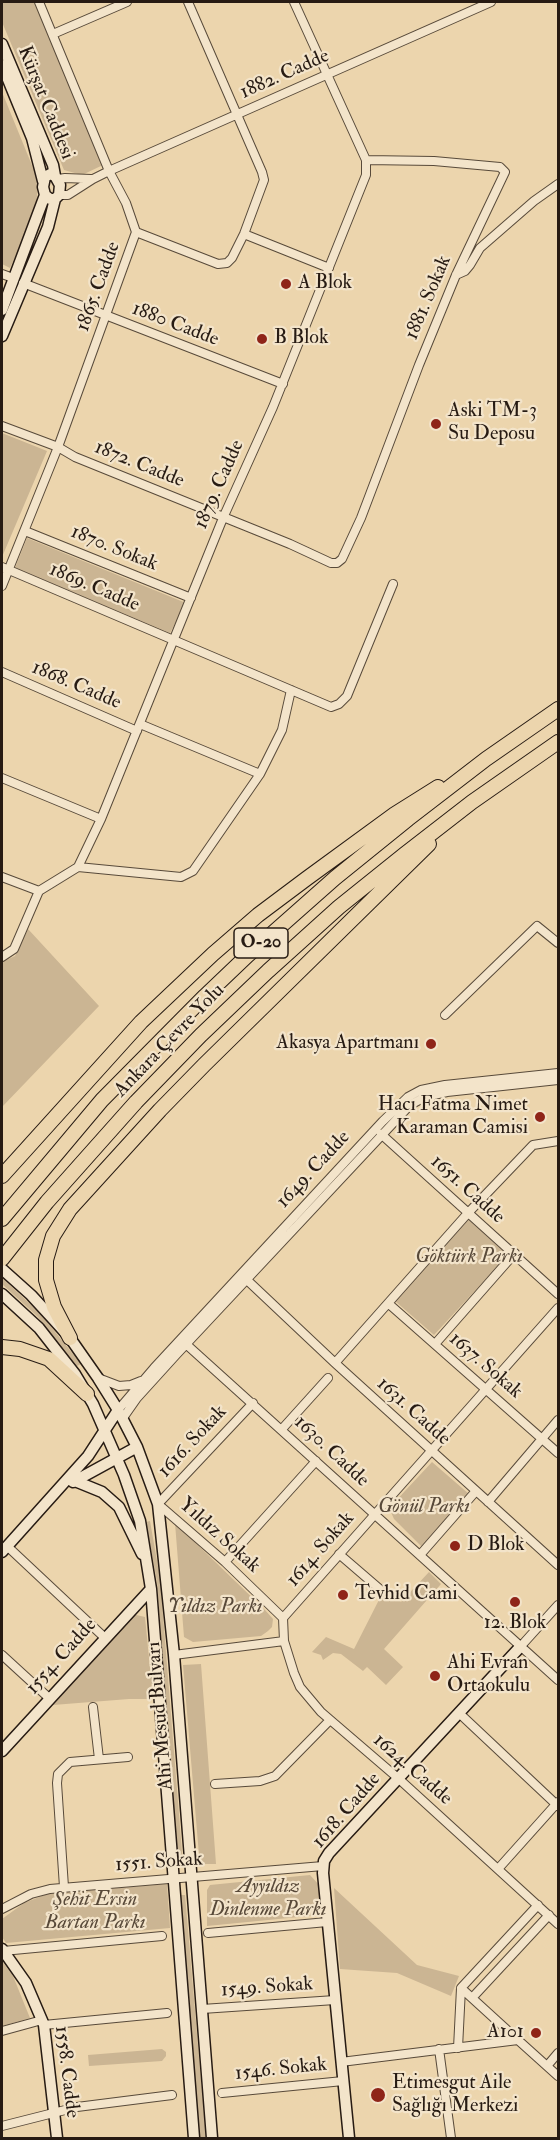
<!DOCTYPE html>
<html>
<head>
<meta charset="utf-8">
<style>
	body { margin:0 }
	#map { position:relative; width:560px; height:2140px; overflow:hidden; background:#ecd5ad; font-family:"IM FELL Double Pica",serif }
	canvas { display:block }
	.frame { position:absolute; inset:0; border:3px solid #271b13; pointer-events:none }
</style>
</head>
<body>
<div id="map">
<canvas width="560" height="2140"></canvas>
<div class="frame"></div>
</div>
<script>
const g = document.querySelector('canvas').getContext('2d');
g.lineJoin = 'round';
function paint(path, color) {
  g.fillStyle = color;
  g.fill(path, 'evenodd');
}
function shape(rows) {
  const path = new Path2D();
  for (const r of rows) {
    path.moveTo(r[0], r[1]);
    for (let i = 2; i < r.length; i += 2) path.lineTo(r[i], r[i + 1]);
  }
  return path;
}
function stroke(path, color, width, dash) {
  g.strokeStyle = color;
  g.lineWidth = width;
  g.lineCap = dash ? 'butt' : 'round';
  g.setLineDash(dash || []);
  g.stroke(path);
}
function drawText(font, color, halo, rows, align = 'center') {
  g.font = font + ' "IM FELL Double Pica",serif';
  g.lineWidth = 4.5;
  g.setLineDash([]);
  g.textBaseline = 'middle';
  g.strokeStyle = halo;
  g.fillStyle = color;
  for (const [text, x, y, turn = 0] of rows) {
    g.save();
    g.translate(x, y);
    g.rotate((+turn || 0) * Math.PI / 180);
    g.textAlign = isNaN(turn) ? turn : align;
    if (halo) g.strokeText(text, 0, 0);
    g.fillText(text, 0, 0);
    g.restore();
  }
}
const green = shape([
	[2,2,34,2,103,165,82,175,64,170,2,22],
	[2,92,38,180,36,211,10,268,2,264],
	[2,433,47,451,2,557],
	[27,538,186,603,170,633,15,568],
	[28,929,99,1006,2,1107,2,962,15,956],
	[468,1219,508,1255,434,1335,395,1301],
	[2,1278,40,1313,81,1364,77,1366,38,1317,2,1284],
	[432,1462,469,1494,422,1547,394,1519,390,1510,391,1506],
	[150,1521,160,1578,183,1864,178,1864,157,1582,146,1522],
	[175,1523,265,1610,273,1619,272,1627,268,1631,261,1636,193,1642,184,1637],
	[429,1572,441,1584,384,1649,403,1667,386,1685,367,1667,363,1671,341,1654,333,1653,323,1660,321,1655,312,1652,326,1637,354,1649,385,1588,401,1602],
	[132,1614,145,1617,153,1699,129,1699,53,1705],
	[201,1664,216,1864,203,1864,199,1855,183,1665],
	[310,1875,320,1886,319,1915,207,1926,207,1890,210,1885],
	[167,1884,170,1928,6,1943,2,1937,2,1919,24,1903,47,1894],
	[334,1888,417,1965,459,1976,451,1996,397,1973,340,1969],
	[180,1895,185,1895,206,2138,199,2138],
	[2,1961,13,1976,30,2018,2,2026],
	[162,2049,166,2052,166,2056,162,2061,89,2066,88,2055]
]);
const street = shape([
	[53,34,127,2],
	[58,179,65,178,91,179],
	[59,195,68,195,93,179,109,171,491,2],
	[136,232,218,264,227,263,232,258,244,234,264,180,262,172,188,2],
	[244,234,329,268],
	[2,274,13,278],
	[456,275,465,271,470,265,480,248,534,201,558,184],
	[23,283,283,384],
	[2,426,58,447,75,457,290,544,331,563,337,563,342,559,361,518,419,365,456,275,505,172,500,167,434,161,366,160],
	[25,531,191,598],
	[2,567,331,707,339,704,347,696,393,584],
	[2,586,58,447,136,232,126,203,109,171,39,2],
	[2,672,137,731],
	[140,724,260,774],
	[2,778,101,819],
	[78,867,181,877,193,871,260,774,282,730,291,690],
	[2,877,39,891],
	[2,957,14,949,39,891,78,867,101,819,223,518,273,407,366,175,366,160,294,2],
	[445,1015,537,926,558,943],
	[381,1134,558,1294],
	[247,1280,335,1363,558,1565],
	[389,1304,558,1453],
	[435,1344,515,1253],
	[187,1345,558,1680],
	[335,1363,468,1213,533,1145,558,1141],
	[98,1378,119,1386,131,1385,141,1381],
	[253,1403,158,1504,225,1562,283,1618],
	[118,1410,154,1368,383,1121,408,1097,421,1090,445,1085,558,1073],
	[123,1418,137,1398,176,1355,410,1105,425,1097,447,1092,558,1080],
	[282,1429,328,1378],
	[488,1502,558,1420],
	[7,1546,104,1637],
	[339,1554,382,1591],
	[420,1555,476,1491],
	[225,1562,316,1461],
	[283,1618,284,1641,294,1673,300,1687,321,1712,399,1779,558,1924],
	[283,1618,558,1308],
	[521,1646,558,1605],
	[2,1655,49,1698],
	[174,1655,284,1641],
	[93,1707,99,1759],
	[459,1713,558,1806],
	[215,1784,260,1781,275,1776,330,1720],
	[498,1869,558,1802],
	[64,1887,57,1783,58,1774,70,1762,128,1757],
	[2,1909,31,1894,50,1889,323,1866],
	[208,1933,327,1922],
	[3,1951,162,1936],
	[461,1988,518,2040],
	[472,1998,549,1915],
	[202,2009,335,2000],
	[44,2025,167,2013],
	[2,2031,42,2020],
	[458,2048,461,1988,538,1905],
	[439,2049,451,2138],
	[341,2062,518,2040,558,2076],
	[547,2066,558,2053],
	[222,2093,343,2081],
	[2,2126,77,2107,172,2095]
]);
const secondary = shape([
	[2,44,53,165,55,176],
	[2,65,32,138,43,181],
	[50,174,55,176,60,185,59,195,55,199,50,199,45,195,43,187,45,177,50,174],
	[2,310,45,195],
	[2,336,48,227,55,199],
	[2,1269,31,1295,54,1320,70,1338,98,1378,118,1410,137,1447,158,1504,174,1655,212,2138],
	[2,1294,39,1328,75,1374,93,1404,124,1475,140,1521,151,1589,194,2138],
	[75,1481,102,1492,119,1507,142,1554],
	[73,1482,137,1447],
	[2,1552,88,1456,118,1410],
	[2,1751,151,1589],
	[2,1949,26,1983,44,2025,57,2138],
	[349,2138,323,1873,324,1861,329,1853,521,1646]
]);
const highway = shape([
	[2,1176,141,1022,213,954,258,915,306,879,395,814,438,787],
	[2,1219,102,1100,205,996,248,955,335,878,408,819,486,759,558,709],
	[2,1259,47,1202,136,1102,201,1035,268,971,339,907,405,854,472,802,558,742],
	[70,1338,54,1307,46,1280,46,1260,53,1236,70,1209,160,1110,204,1065,429,844],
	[2,1347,20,1349,49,1359,87,1394]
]);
const markers = [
	[286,284,6,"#8f2418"],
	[262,339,6,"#8f2418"],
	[436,424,6,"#8f2418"],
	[431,1044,6,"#8f2418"],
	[540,1117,6,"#8f2418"],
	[455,1546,6,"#8f2418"],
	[343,1595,6,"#8f2418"],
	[515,1602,6,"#8f2418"],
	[435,1676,6,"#8f2418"],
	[536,2033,6,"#8f2418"],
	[378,2095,8,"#8f2418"]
];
const shields = [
	[261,943,54]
];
const shieldNames = [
	["O-20",261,943]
];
const streetNames = [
	["1882. Cadde",285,75,-24],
	["Kürşat Caddesi",45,103,68],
	["1865. Cadde",99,287,-70],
	["1881. Sokak",429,298,-67],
	["1880 Cadde",175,325,21],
	["1872. Cadde",139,465,22],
	["1879. Cadde",220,485,-66],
	["1870. Sokak",114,549,22],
	["1869. Cadde",94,588,23],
	["1868. Cadde",76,686,23],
	["Ankara Çevre Yolu",170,1041,-46],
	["1649. Cadde",314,1170,-47],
	["1651. Cadde",467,1190,42],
	["1637. Sokak",485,1366,41],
	["1631. Cadde",413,1412,42],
	["1616. Sokak",193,1442,-47],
	["1630. Cadde",331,1452,43],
	["Yıldız Sokak",219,1536,42],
	["1614. Sokak",321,1550,-49],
	["1554. Cadde",62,1657,-48],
	["Ahi Mesud Bulvarı",161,1716,-95],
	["1624. Cadde",412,1770,41],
	["1618. Cadde",347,1811,-49],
	["1551. Sokak",159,1863,-4],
	["1549. Sokak",267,1988,-4],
	["1546. Sokak",281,2070,-6],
	["1558. Cadde",66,2072,83]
];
const poiNames = [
	["A Blok",298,284],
	["B Blok",274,339],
	["Aski TM-3",448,412],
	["Su Deposu",448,435],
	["Akasya Apartmanı",419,1044,"right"],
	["Hacı Fatma Nimet",528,1106,"right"],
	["Karaman Camisi",528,1129,"right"],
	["D Blok",467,1546],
	["Tevhid Cami",355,1595],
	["12. Blok",515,1624,"center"],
	["Ahi Evran",447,1664],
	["Ortaokulu",447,1687],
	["A101",524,2033,"right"],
	["Etimesgut Aile",392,2084],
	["Sağlığı Merkezi",392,2107]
];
const parkNames = [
	["Göktürk Parkı",469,1258],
	["Gönül Parkı",424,1508],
	["Yıldız Parkı",215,1608],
	["Ayyıldız",268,1888],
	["Dinlenme Parkı",268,1911],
	["Şehit Ersin",95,1901],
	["Bartan Parkı",95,1924]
];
paint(green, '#cbb593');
stroke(street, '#584a3a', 10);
stroke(secondary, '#271b13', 13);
stroke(highway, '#271b13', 16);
stroke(street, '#f3e4ca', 8);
stroke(secondary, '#f3e4ca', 10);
stroke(highway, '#ecd5ad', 14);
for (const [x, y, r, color] of markers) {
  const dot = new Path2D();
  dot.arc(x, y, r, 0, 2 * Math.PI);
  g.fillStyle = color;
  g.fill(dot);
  stroke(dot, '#f3e4ca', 2);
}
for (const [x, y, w] of shields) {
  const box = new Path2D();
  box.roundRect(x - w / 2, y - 15, w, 30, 4.5);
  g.fillStyle = '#f3e4ca';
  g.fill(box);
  stroke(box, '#271b13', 1.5);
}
drawText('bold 18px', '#271b13', null, shieldNames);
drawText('20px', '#271b13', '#f3e4ca', streetNames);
drawText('20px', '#271b13', '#f3e4ca', poiNames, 'left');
drawText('italic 20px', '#584939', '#f3e4ca', parkNames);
</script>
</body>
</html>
